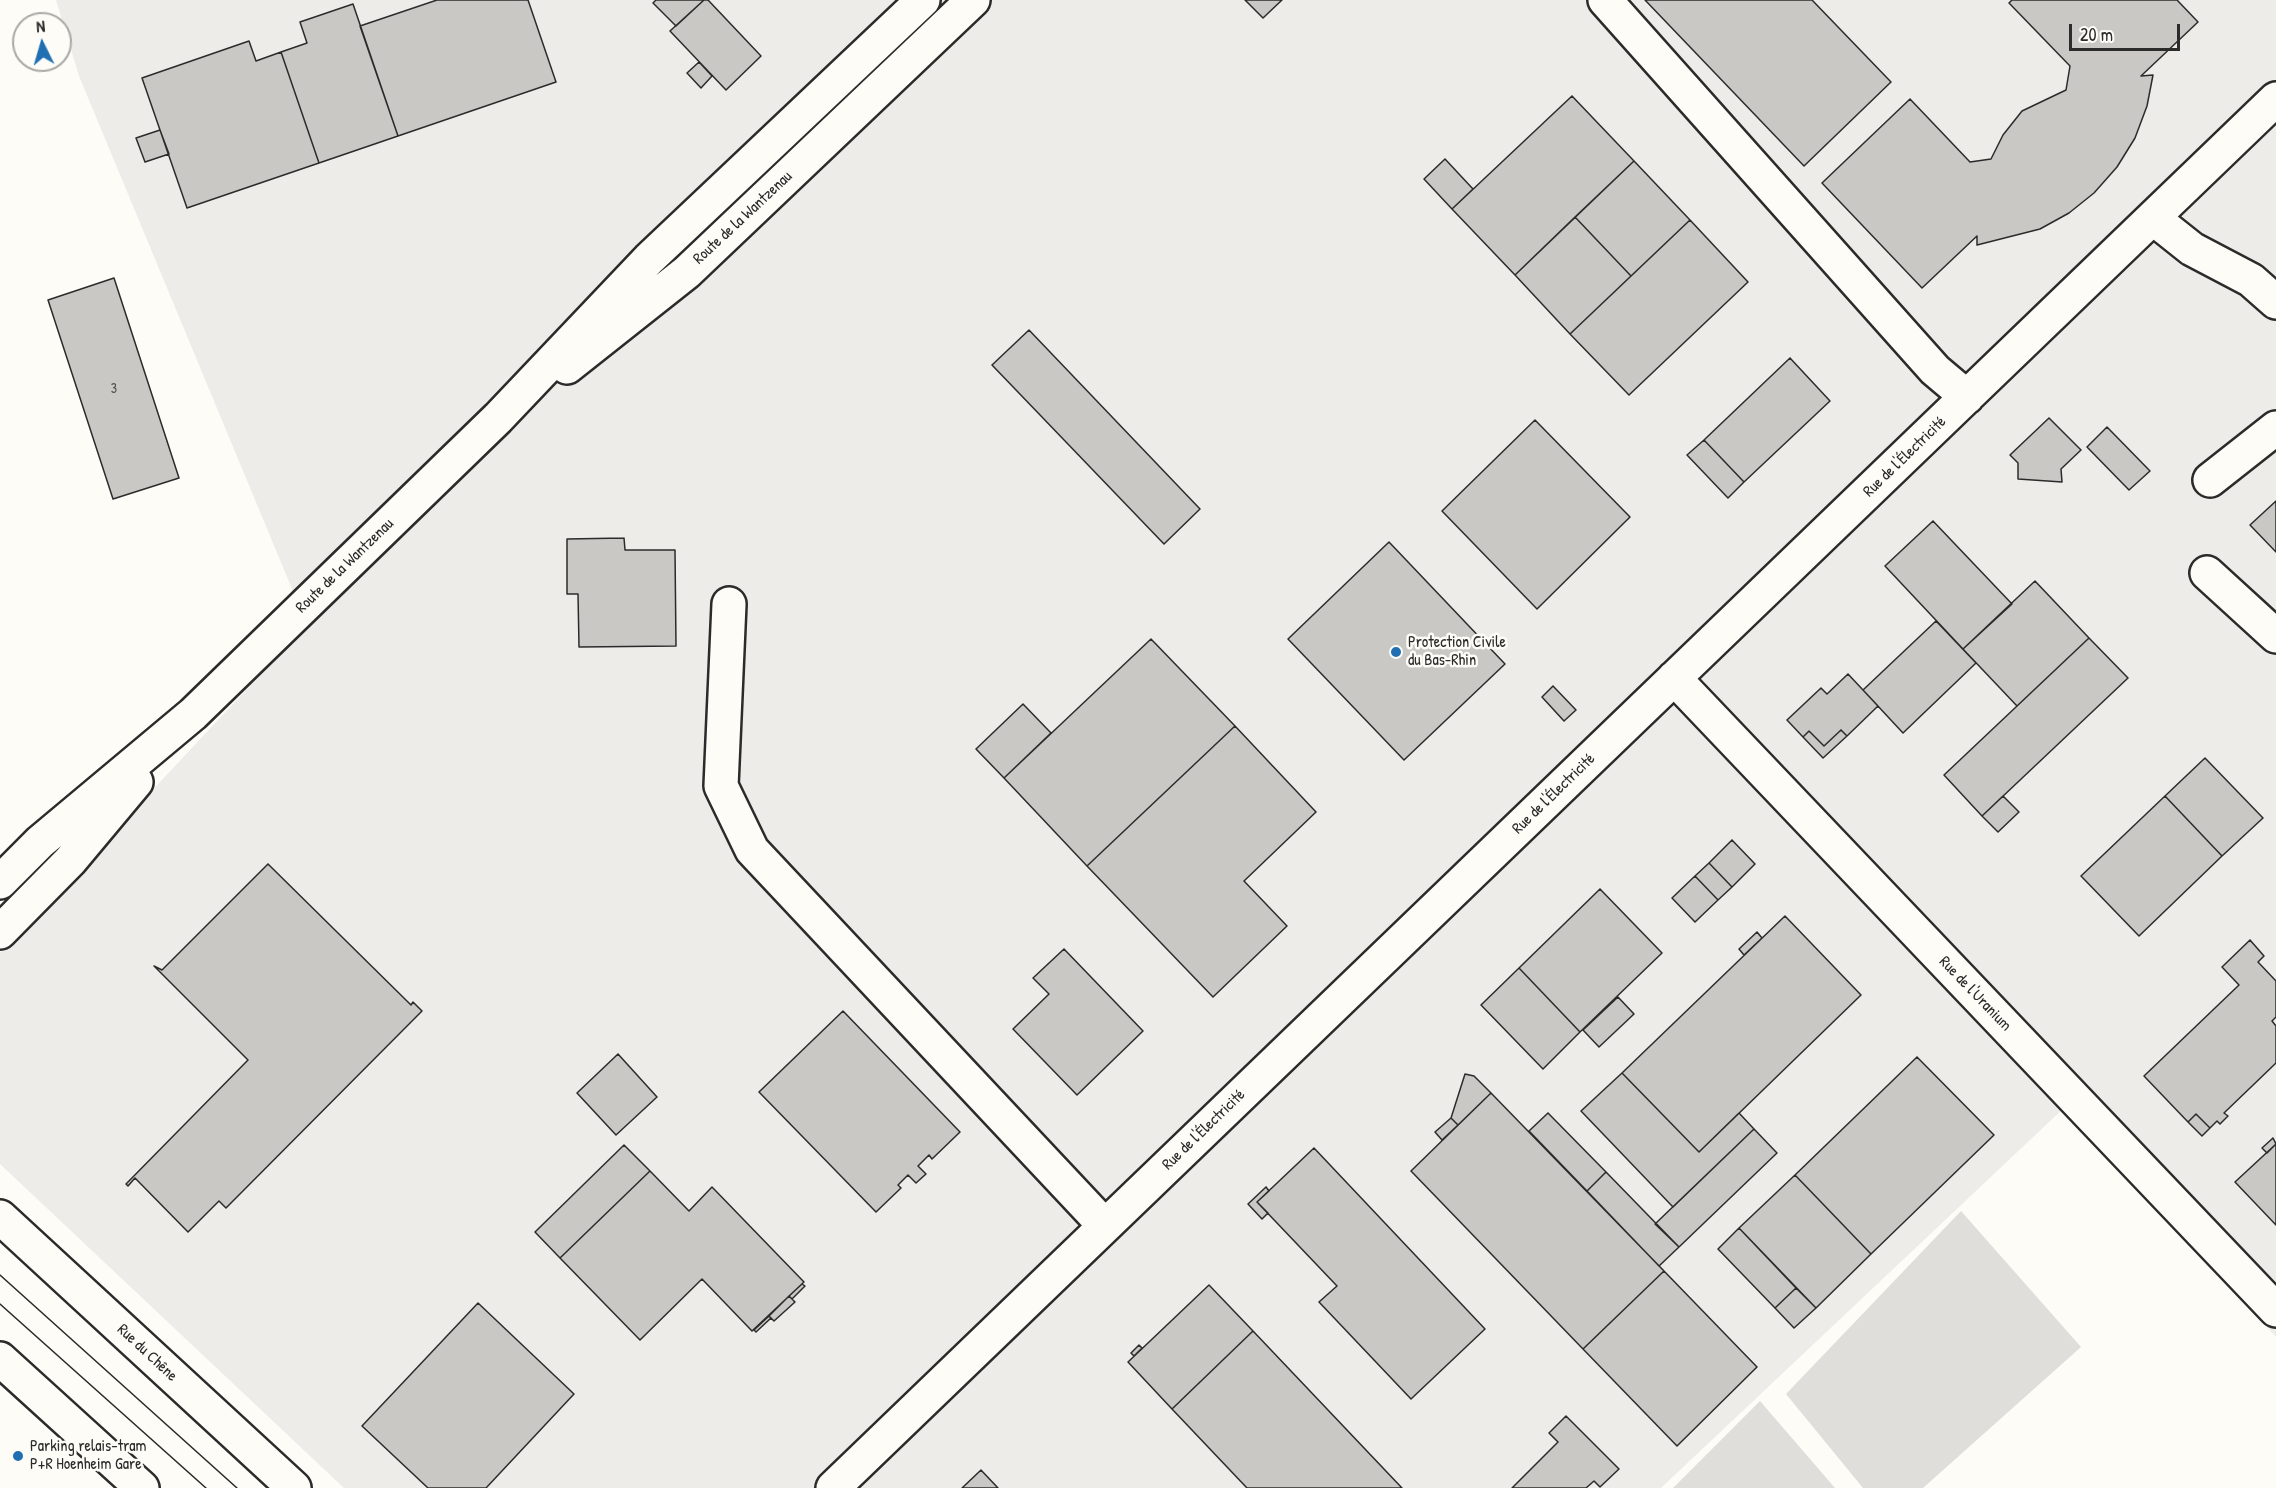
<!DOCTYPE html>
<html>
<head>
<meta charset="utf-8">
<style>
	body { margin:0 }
	#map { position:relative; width:2276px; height:1488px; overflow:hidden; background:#fdfcf7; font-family:"Patrick Hand",sans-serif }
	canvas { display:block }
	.north { position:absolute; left:12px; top:12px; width:60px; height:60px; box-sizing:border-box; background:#fdfcf7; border:2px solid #a9a8a5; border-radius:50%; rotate:355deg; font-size:16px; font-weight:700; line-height:24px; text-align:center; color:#2b2b2b }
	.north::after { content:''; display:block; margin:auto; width:21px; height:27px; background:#1f6fb2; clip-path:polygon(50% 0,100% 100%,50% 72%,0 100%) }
	.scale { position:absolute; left:2069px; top:24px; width:111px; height:27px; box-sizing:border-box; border:3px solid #2b2b2b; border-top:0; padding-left:8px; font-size:18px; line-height:21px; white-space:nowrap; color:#2b2b2b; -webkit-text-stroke:4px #fdfcf7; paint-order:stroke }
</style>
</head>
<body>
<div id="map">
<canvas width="2276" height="1488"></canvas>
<div class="north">N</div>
<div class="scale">20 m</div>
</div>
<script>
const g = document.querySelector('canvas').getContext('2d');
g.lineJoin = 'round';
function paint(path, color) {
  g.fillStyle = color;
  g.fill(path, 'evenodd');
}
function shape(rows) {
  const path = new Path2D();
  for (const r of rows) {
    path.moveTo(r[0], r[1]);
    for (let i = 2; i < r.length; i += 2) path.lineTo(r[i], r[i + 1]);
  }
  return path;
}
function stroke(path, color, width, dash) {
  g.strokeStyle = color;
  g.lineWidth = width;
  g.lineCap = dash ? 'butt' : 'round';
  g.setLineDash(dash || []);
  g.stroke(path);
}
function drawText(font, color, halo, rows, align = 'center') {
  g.font = font + ' "Patrick Hand",sans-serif';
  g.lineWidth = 5;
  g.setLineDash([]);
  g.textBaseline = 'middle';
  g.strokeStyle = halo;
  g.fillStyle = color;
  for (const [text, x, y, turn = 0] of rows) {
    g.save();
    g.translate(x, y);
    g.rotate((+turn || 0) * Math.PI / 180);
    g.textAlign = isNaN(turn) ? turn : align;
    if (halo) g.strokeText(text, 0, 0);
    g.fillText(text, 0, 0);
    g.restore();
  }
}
const built = shape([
	[56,0,2276,0,2276,1337,2065,1107,1661,1488,344,1488,0,1164,0,953,307,625,79,76]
]);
const green = shape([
	[1961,1211,2081,1347,1923,1488,1863,1488,1786,1394],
	[1760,1401,1835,1488,1673,1488]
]);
const building = shape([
	[437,0,528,0,556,82,398,136,360,26,437,0],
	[656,0,704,0,676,26,653,3,656,0],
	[704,0,708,0,761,56,726,90,670,31,704,0],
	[1245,0,1282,0,1263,18,1245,0],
	[1645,0,1812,0,1891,82,1804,166,1645,0],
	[2012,0,2177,0,2198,22,2141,76,2153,75,2147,106,2135,138,2117,167,2094,193,2069,213,2040,229,1977,245,1977,236,1922,288,1822,183,1910,99,1970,162,1991,159,2003,135,2022,111,2066,90,2070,66,2009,3,2012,0],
	[353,4,398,136,319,163,281,52,307,43,300,22,353,4],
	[249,41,256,61,281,52,319,163,187,208,142,78,249,41],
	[699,62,712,76,701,88,687,73,699,62],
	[1572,96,1634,161,1515,275,1452,209,1572,96],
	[160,130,169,154,145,162,136,138,160,130],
	[1445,159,1473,189,1452,209,1424,179,1445,159],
	[1634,161,1690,220,1631,276,1575,217,1634,161],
	[1575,217,1631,276,1570,334,1515,275,1575,217],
	[1690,220,1748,282,1629,395,1570,334,1690,220],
	[114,278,179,478,113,499,48,300,114,278],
	[1029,330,1200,509,1164,544,992,365,1029,330],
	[1790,358,1830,401,1744,482,1704,440,1790,358],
	[2049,418,2081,450,2061,469,2062,482,2018,479,2018,463,2010,455,2049,418],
	[1535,420,1630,517,1537,609,1442,511,1535,420],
	[2107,427,2150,471,2129,490,2087,447,2107,427],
	[1704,440,1744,482,1728,498,1687,455,1704,440],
	[2276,501,2276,552,2250,525,2276,501],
	[1933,521,2012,604,1963,649,1885,566,1933,521],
	[624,538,625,550,675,550,676,646,579,647,578,594,567,594,567,539,624,538],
	[1389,542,1505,664,1404,760,1288,639,1389,542],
	[2035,581,2089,638,2017,706,1963,649,2035,581],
	[1936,621,1976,663,1903,733,1863,690,1936,621],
	[2089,638,2128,678,1982,816,1944,775,2089,638],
	[1151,639,1235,726,1087,866,1004,778,1151,639],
	[1848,674,1878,706,1847,736,1841,730,1824,746,1809,731,1803,737,1787,720,1821,688,1827,694,1848,674],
	[1553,686,1576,710,1564,721,1542,697,1553,686],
	[1023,704,1051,733,1004,778,976,749,1023,704],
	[1235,726,1316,812,1244,881,1287,926,1213,997,1087,866,1235,726],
	[1841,730,1847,736,1823,758,1803,737,1809,731,1824,746,1841,730],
	[2205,758,2263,818,2222,856,2165,796,2205,758],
	[2003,796,2019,812,1998,832,1982,816,2003,796],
	[2165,796,2222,856,2139,936,2081,876,2165,796],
	[1732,840,1755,864,1732,887,1709,863,1732,840],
	[1709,863,1732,887,1718,900,1695,876,1709,863],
	[268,864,411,1005,413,1002,422,1011,226,1208,219,1201,188,1232,135,1178,128,1186,126,1184,248,1060,154,966,162,970,268,864],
	[1695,876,1718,900,1695,922,1672,898,1695,876],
	[1600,889,1662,953,1580,1032,1519,968,1600,889],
	[1785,916,1861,995,1699,1152,1622,1073,1785,916],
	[1757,932,1762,938,1744,955,1739,949,1757,932],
	[2250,940,2264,956,2258,962,2276,981,2276,1017,2272,1021,2276,1026,2276,1063,2224,1113,2228,1116,2220,1124,2217,1121,2210,1128,2196,1114,2188,1122,2144,1076,2239,985,2222,967,2250,940],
	[1064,949,1143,1031,1077,1095,1013,1029,1049,994,1033,978,1064,949],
	[1519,968,1580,1032,1543,1069,1481,1005,1519,968],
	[1618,997,1634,1014,1599,1047,1583,1030,1618,997],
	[843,1011,960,1132,932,1159,929,1155,918,1166,926,1174,916,1183,908,1175,898,1185,901,1188,876,1212,759,1092,843,1011],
	[618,1054,657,1097,616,1135,577,1093,618,1054],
	[1917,1057,1994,1135,1871,1254,1795,1175,1917,1057],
	[1622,1073,1699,1152,1739,1113,1754,1129,1673,1207,1581,1111,1622,1073],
	[1465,1074,1474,1076,1491,1093,1458,1125,1451,1118,1465,1074],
	[1491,1093,1664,1271,1583,1349,1411,1171,1491,1093],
	[1548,1113,1606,1172,1587,1191,1529,1131,1548,1113],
	[2196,1114,2210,1128,2202,1136,2188,1122,2196,1114],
	[1451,1118,1458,1125,1442,1140,1435,1132,1451,1118],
	[1754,1129,1777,1153,1679,1247,1655,1224,1754,1129],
	[2273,1138,2276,1144,2267,1153,2262,1148,2273,1138],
	[2276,1144,2276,1225,2235,1182,2276,1144],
	[624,1145,650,1171,560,1258,535,1232,624,1145],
	[1314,1148,1485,1329,1411,1399,1319,1302,1337,1286,1257,1202,1314,1148],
	[650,1171,689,1211,712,1187,804,1282,752,1331,702,1279,640,1340,560,1258,650,1171],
	[1606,1172,1679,1247,1659,1266,1587,1191,1606,1172],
	[1795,1175,1871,1254,1816,1308,1739,1228,1795,1175],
	[1266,1187,1269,1191,1257,1202,1268,1213,1262,1219,1248,1204,1266,1187],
	[1739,1228,1796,1288,1775,1308,1718,1249,1739,1228],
	[1664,1271,1757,1367,1677,1446,1583,1349,1664,1271],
	[802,1284,805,1286,792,1299,789,1296,802,1284],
	[1209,1285,1253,1331,1172,1409,1128,1362,1209,1285],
	[1796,1288,1816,1308,1794,1328,1775,1308,1796,1288],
	[789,1296,795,1302,774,1321,769,1316,789,1296],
	[478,1303,574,1394,486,1488,428,1488,362,1426,478,1303],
	[769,1316,771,1318,756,1332,754,1330,769,1316],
	[1253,1331,1402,1488,1247,1488,1172,1409,1253,1331],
	[1139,1345,1142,1348,1134,1356,1131,1353,1139,1345],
	[1566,1416,1619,1469,1600,1487,1594,1481,1586,1488,1512,1488,1558,1442,1549,1433,1566,1416],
	[981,1470,998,1488,962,1488,981,1470]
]);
const minor = shape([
	[1605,0,1935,370,1967,397],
	[2153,218,2192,249,2251,280,2276,302],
	[2210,480,2276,428],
	[2207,573,2276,636],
	[729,604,721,786,752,850,1105,1226],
	[1674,678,2276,1310],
	[0,1217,294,1488],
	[0,1359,142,1488],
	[833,1488,2276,99]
]);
const major = shape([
	[567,367,687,272,973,0],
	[0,882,40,842,193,714,498,418,649,259,923,0],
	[0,932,70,861,136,782]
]);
const tram = shape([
	[0,1275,237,1488],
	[0,1304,206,1488]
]);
const markers = [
	[1396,652,6,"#1f6fb2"],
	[18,1456,6,"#1f6fb2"]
];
const numberNames = [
	["3",114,389]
];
const streetNames = [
	["Route de la Wantzenau",743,218,-43],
	["Rue de l'Électricité",1905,457,-44],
	["Route de la Wantzenau",345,566,-44],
	["Rue de l'Électricité",1554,794,-44],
	["Rue de l'Uranium",1975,994,46],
	["Rue de l'Électricité",1204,1130,-44],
	["Rue du Chêne",147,1353,43]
];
const poiNames = [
	["Protection Civile",1408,643],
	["du Bas-Rhin",1408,661],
	["Parking relais-tram",30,1447],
	["P+R Hoenheim Gare",30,1465]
];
paint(built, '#edece8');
paint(green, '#dfdeda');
paint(building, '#c9c8c4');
stroke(building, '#2b2b2b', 1.5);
stroke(minor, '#2b2b2b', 38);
stroke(major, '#2b2b2b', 38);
stroke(minor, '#fdfcf7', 33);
stroke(major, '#fdfcf7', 33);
stroke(tram, '#2b2b2b', 1.5);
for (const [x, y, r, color] of markers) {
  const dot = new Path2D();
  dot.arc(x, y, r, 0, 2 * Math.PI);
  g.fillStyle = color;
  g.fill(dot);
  stroke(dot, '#fdfcf7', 2);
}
drawText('14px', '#525251', null, numberNames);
drawText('16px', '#2b2b2b', '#fdfcf7', streetNames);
drawText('16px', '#2b2b2b', '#fdfcf7', poiNames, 'left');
</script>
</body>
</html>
